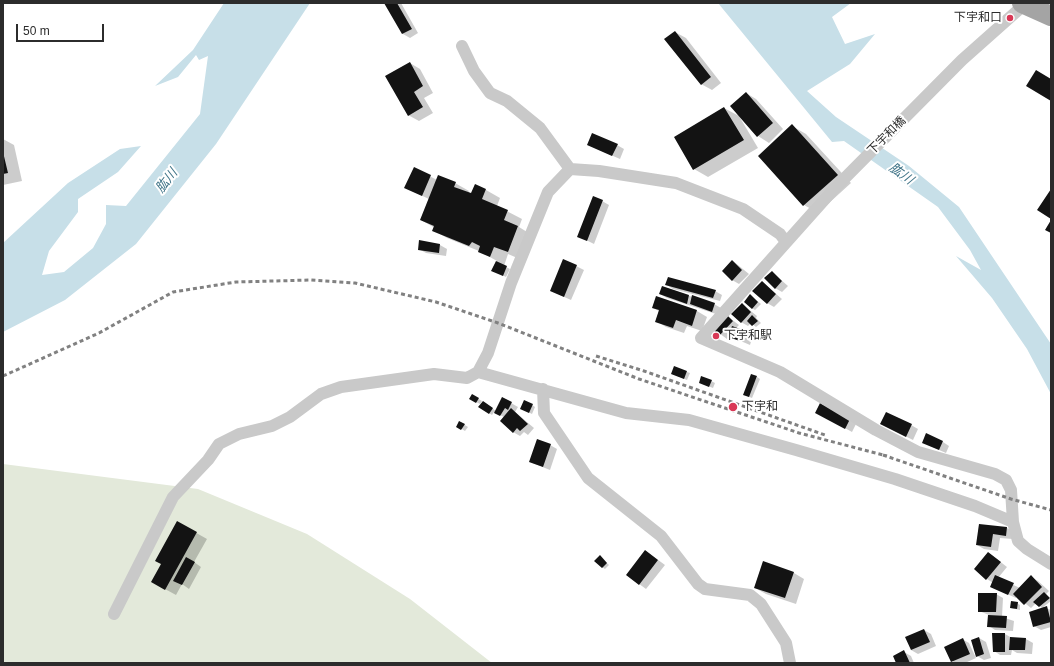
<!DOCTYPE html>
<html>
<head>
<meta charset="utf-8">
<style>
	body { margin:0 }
	#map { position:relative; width:1054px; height:666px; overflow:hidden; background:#fff; font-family:Helvetica,sans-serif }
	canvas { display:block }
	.frame { position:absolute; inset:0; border:4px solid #2c2c2c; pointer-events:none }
	.scale { position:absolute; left:16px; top:24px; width:88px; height:18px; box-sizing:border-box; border:2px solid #2c2c2c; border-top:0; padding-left:5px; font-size:12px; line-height:14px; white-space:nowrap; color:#2c2c2c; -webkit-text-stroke:3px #fff; paint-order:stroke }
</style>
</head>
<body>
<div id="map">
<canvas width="1054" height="666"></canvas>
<div class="frame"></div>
<div class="scale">50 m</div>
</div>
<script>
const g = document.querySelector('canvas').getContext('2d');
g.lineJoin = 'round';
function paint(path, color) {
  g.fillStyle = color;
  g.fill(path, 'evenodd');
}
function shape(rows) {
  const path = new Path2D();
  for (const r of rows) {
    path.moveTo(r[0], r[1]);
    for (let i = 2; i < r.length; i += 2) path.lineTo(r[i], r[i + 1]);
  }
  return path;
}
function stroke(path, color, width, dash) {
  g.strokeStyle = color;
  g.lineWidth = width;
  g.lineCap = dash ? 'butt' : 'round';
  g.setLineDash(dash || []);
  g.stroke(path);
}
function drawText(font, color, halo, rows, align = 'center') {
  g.font = font + ' Helvetica,"Noto Sans JP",sans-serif';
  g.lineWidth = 4;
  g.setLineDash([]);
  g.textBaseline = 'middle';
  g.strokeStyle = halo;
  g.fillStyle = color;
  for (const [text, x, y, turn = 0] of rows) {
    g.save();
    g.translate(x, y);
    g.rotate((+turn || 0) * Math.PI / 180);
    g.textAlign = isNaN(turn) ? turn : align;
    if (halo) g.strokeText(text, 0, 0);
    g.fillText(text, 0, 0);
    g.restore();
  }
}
const green = shape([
	[3,464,198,489,307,534,410,599,492,663,3,663]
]);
const water = shape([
	[224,3,310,3,216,144,136,244,65,300,3,332,3,243,68,183,120,149,141,146,118,172,78,199,78,212,49,251,42,275,64,272,93,248,106,224,106,205,126,206,200,114,208,56,199,60,196,55,178,77,155,86,193,50],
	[718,3,851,3,832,17,845,44,875,34,850,64,807,91,836,117,909,166,959,207,1051,344,1051,394,1027,349,992,298,956,256,981,270,970,250,938,207,844,141,832,142]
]);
const shadow = shape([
	[385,3,401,3,418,33,410,38,403,34],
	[675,32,686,38,721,83,712,90,701,84],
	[410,63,420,69,433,93,424,98,433,113,419,121,408,115],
	[746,93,756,99,783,129,769,143,758,136,731,106],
	[724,108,739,116,758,148,708,177,694,169],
	[792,126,806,134,851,183,818,213,804,205,759,156],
	[3,139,14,145,22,181,3,185],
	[588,145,617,145,624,149,620,159],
	[414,168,437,180,455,183,469,191,468,193,471,195,475,185,486,190,500,198,497,206,522,219,519,227,532,235,522,260,508,254,504,266,510,269,506,277,496,272,497,261,479,251,447,238,433,230,435,228,421,220,429,199,412,191],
	[602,201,609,205,594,244,578,236],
	[420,242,440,245,447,249,446,256,426,253,419,249],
	[564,260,584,270,571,300,551,291],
	[733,261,749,274,739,284,732,280],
	[772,272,788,286,782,292,775,288],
	[762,282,782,299,774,307,767,303],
	[667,285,715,291,722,295,720,301,673,289],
	[662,287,714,304,721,308,719,315,667,298,660,294],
	[751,296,761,304,755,310,752,308],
	[657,297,697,311,707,317,702,331,687,326,684,333,666,327,656,321,659,311,653,308],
	[742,304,757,316,756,318,761,323,756,327,751,323,748,326,741,322],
	[727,316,739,325,736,328,753,335,750,345,729,336,727,339,715,330],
	[687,372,690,373,687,380,675,375],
	[757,377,760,379,752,398,747,396],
	[711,381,715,383,713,388,703,384],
	[472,395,482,401,480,404,470,399],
	[483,402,496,411,511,403,518,407,515,412,534,428,528,435,524,432,520,436,513,432,504,417,494,412,492,415,480,407],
	[532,405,535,407,532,414,524,410],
	[821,405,856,424,852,432,816,412],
	[460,422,468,427,465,431,457,426],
	[881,424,911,425,918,429,913,440],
	[943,442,949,446,946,453,930,446],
	[550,445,557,449,550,470,530,462],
	[177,522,207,539,194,562,201,567,189,589,182,584,176,595,152,582,162,564],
	[979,525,1007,528,1014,532,1013,539,1000,538,998,551,984,549,977,545],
	[646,551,665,565,646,589,627,575],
	[989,553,1007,567,998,578,1020,588,1031,577,1038,581,1049,591,1046,594,1051,601,1042,608,1036,603,1031,608,1016,596,1016,598,991,587,993,583,987,579],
	[600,557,609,565,605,569,602,567],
	[794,573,804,579,796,604,766,594,755,588],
	[996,594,1003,598,1002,617,1014,621,1013,631,995,630,989,626,989,615,979,611],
	[1017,603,1020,605,1020,610,1011,608],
	[1046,608,1051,610,1051,627,1041,630,1034,626],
	[924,630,931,634,936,646,918,654,911,650],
	[1005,634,1012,638,1026,639,1033,643,1032,654,1017,653,1012,650,1011,655,1000,655,994,651],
	[979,638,986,642,991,658,984,660,977,656],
	[962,639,969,643,976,658,965,663,954,663,945,647],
	[904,652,911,656,914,663,897,663]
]);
const building = shape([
	[384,3,397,3,412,29,402,34],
	[675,31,711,77,701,85,664,39],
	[410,62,423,86,414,92,423,107,408,116,385,76],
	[1036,70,1051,79,1051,101,1026,86],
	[746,92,773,123,757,137,730,106],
	[724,107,744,140,693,170,674,137],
	[792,124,838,175,803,206,758,156],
	[592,133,618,144,612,156,587,145],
	[3,152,8,173,3,174],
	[414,167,431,175,422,196,404,188],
	[438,175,456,182,454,187,471,193,475,184,486,189,482,199,508,210,504,220,518,226,508,252,494,247,490,257,478,252,480,246,472,242,469,246,432,231,434,226,420,220],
	[1051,189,1051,219,1037,210],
	[593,196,603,200,587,241,577,237],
	[1051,220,1051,233,1045,230],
	[419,240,440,244,439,253,418,250],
	[563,259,577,265,564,297,550,291],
	[732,260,742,270,732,281,722,271],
	[496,261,507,266,503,276,491,271],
	[772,271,782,281,775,289,764,278],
	[668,277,716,290,713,298,665,285],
	[762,281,776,294,767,304,752,291],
	[662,286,689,295,687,304,659,294],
	[750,294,758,302,752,309,744,302],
	[692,295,715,303,712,312,690,304],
	[656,296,697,310,692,326,676,320,673,328,655,322,659,310,652,308],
	[742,303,751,312,741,323,731,314],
	[727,315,733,321,719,336,713,330],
	[752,315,758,321,752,326,747,321],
	[732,326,746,331,743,342,728,337],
	[674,366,687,371,684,379,671,374],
	[751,374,757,376,749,397,743,395],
	[701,376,712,380,709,387,699,383],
	[472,394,479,398,476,403,469,399],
	[502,397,512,402,508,410,505,408,500,416,494,413],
	[524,400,533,404,529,413,520,409],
	[483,401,493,408,489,414,478,407],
	[820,403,850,419,845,429,815,413],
	[511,408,528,424,520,431,517,428,513,433,500,421],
	[886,412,912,424,906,437,880,424],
	[459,421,465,424,461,430,456,427],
	[926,433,943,441,939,450,922,443],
	[537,439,551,444,543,467,529,462],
	[177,521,197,532,165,590,151,582,161,564,155,561],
	[979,524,1007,527,1006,536,993,534,991,547,976,545],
	[645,550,658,560,639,585,626,575],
	[988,552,1001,562,986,580,974,569],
	[600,555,607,563,602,568,594,561],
	[186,557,195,562,182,585,173,581],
	[763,561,794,572,785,598,754,588],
	[995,575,1014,583,1008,595,990,587],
	[1031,575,1042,587,1024,605,1013,594],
	[1044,592,1050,598,1039,607,1033,602],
	[978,593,997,593,996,612,978,612],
	[1011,601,1018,602,1017,609,1010,608],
	[1047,606,1051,622,1033,627,1029,612],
	[988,615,1007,616,1006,628,987,627],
	[924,629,930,642,911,650,905,637],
	[992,633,1005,633,1005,652,993,652],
	[979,637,984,654,976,657,971,640],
	[1010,637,1026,638,1025,650,1009,650],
	[963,638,970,654,951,662,944,647],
	[904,650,910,663,896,663,893,656]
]);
const minor = shape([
	[1025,4,962,60,833,190,701,338,780,372,876,430,918,452,995,474,1006,480,1011,490,1013,522,1018,541,1027,549,1051,564],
	[462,46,474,71,490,93,507,101,540,128,570,169],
	[478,372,626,413,689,420,796,450,895,479,975,506,1013,522],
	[543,389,544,413,588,478,661,536,698,584,705,589,750,595,761,604,786,643,790,663],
	[114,614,173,497,208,460,219,444,239,434,272,426,290,417,321,394,341,387,434,374,467,378,478,372,488,353,511,283,548,192,570,169,599,171,676,183,743,209,780,234,786,242]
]);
const primary = shape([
	[1022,3,1051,16]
]);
const rail = shape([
	[596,356,644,371,825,435],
	[3,376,99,333,173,292,236,282,311,280,355,283,436,302,498,323,639,379,799,433,887,456],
	[883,455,1011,499,1051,510]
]);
const markers = [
	[1010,18,4,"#d93856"],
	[716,336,4,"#d93856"],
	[733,407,5,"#d93856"]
];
const poiNames = [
	["下宇和口",1002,18,"right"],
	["下宇和駅",724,336],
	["下宇和",742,407]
];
const streetNames = [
	["下宇和橋",887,136,-45]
];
const waterNames = [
	["肱川",901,174,36],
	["肱川",167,181,-52]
];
paint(green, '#e3e9da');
paint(water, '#c7dfe8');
paint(shadow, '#0003');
paint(building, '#131313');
stroke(minor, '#c9c9c9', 12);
stroke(primary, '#a4a4a4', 20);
stroke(rail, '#818181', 3, [4, 3]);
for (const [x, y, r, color] of markers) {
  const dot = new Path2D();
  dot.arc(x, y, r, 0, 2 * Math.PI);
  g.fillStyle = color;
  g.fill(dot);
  stroke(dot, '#fff', 1.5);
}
drawText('12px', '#2c2c2c', '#fff', poiNames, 'left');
drawText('12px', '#2c2c2c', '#fff', streetNames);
drawText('italic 13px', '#407487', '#fff', waterNames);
</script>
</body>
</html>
